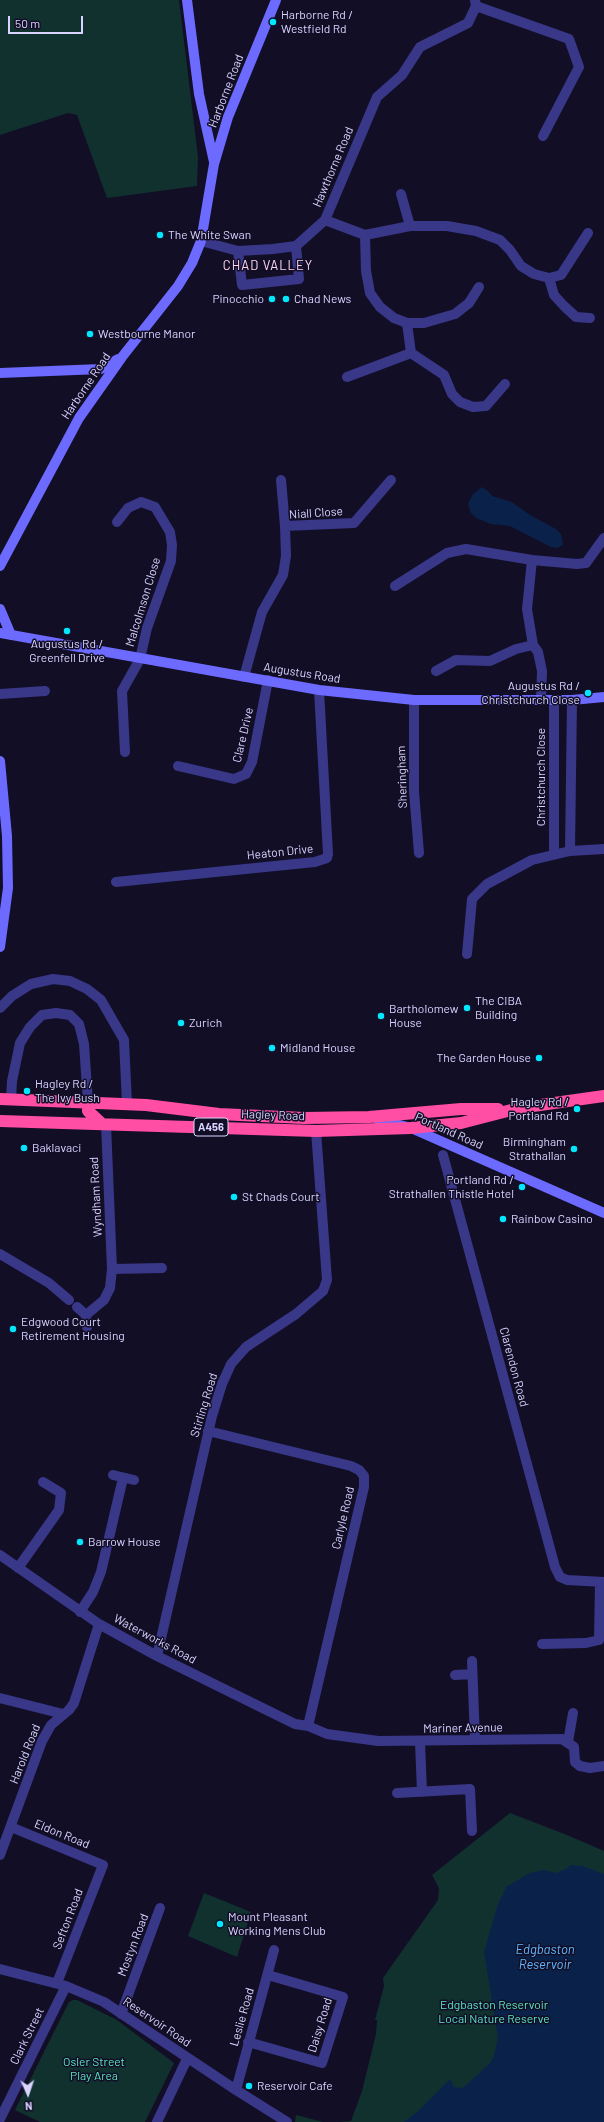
<!DOCTYPE html>
<html>
<head>
<meta charset="utf-8">
<style>
	body { margin:0 }
	#map { position:relative; width:604px; height:2122px; overflow:hidden; background:#120e26; font-family:Barlow,sans-serif }
	canvas { display:block }
	.north { position:absolute; left:8px; top:2074px; width:40px; height:40px; -webkit-text-stroke:3px #120e26; paint-order:stroke; rotate:177deg; font-size:11px; font-weight:700; line-height:16px; text-align:center; color:#d8d3ff }
	.north::after { content:''; display:block; margin:auto; width:14px; height:18px; background:#d8d3ff; clip-path:polygon(50% 0,100% 100%,50% 72%,0 100%) }
	.scale { position:absolute; left:8px; top:16px; width:75px; height:18px; box-sizing:border-box; border:2px solid #d8d3ff; border-top:0; padding-left:5px; font-size:12px; line-height:14px; white-space:nowrap; color:#d8d3ff; -webkit-text-stroke:3px #120e26; paint-order:stroke }
</style>
</head>
<body>
<div id="map">
<canvas width="604" height="2122"></canvas>
<div class="north">N</div>
<div class="scale">50 m</div>
</div>
<script>
const g = document.querySelector('canvas').getContext('2d');
g.lineJoin = 'round';
function paint(path, color) {
  g.fillStyle = color;
  g.fill(path, 'evenodd');
}
function shape(rows) {
  const path = new Path2D();
  for (const r of rows) {
    path.moveTo(r[0], r[1]);
    for (let i = 2; i < r.length; i += 2) path.lineTo(r[i], r[i + 1]);
  }
  return path;
}
function stroke(path, color, width, dash) {
  g.strokeStyle = color;
  g.lineWidth = width;
  g.lineCap = dash ? 'butt' : 'round';
  g.setLineDash(dash || []);
  g.stroke(path);
}
function drawText(font, color, halo, rows, align = 'center') {
  g.font = font + ' Barlow,sans-serif';
  g.lineWidth = 3;
  g.setLineDash([]);
  g.textBaseline = 'middle';
  g.strokeStyle = halo;
  g.fillStyle = color;
  for (const [text, x, y, turn = 0] of rows) {
    g.save();
    g.translate(x, y);
    g.rotate((+turn || 0) * Math.PI / 180);
    g.textAlign = isNaN(turn) ? turn : align;
    if (halo) g.strokeText(text, 0, 0);
    g.fillText(text, 0, 0);
    g.restore();
  }
}
const green = shape([
	[0,0,179,0,198,157,197,186,107,198,77,115,68,113,0,135],
	[510,1813,567,1835,604,1851,604,2122,339,2122,351,2121,362,2091,376,2034,377,2020,375,2020,384,1986,383,1978,438,1900,439,1888,432,1875],
	[204,1893,251,1912,237,1957,188,1936],
	[73,2000,77,2000,117,2020,174,2063,145,2122,40,2122,15,2110,69,2002],
	[296,2115,323,2122,336,2122,295,2122]
]);
const water = shape([
	[482,487,488,491,492,496,512,502,530,515,556,529,561,534,563,545,557,548,551,547,510,526,491,524,476,518,471,513,468,504,473,494],
	[570,1865,583,1866,604,1874,604,2122,404,2122,417,2112,450,2079,454,2087,463,2088,490,2063,494,2056,498,2038,484,1952,497,1907,506,1887,530,1873,544,1870,556,1873,568,1868]
]);
const street = shape([
	[476,6,569,39,579,67,543,136],
	[401,194,410,226],
	[325,220,365,235,410,226,447,226,476,231,500,240,510,250,521,266,534,274,549,278,561,275,588,233],
	[365,235,366,271,370,293,380,307,394,318,407,323],
	[201,241,238,251,273,249,296,246,325,220,377,97,402,75,420,47,468,23,476,6,475,0],
	[238,251,242,285,299,279,296,246],
	[549,278,554,295,564,306,576,317,590,318],
	[411,353,444,375,452,394,460,402,473,407,486,406,505,384],
	[347,377,411,353,407,323,424,323,455,314,469,303,479,287],
	[281,480,285,526],
	[117,522,128,508,141,502,155,507,170,532,172,545,171,561,147,628,140,659,122,691,125,752],
	[532,560,527,609,533,645,538,652,542,671,541,700],
	[395,586,447,553,466,549,532,560,577,564,586,563,604,538],
	[436,671,456,660,490,661,516,649,533,645],
	[244,677,262,612,283,575,286,556,285,526,354,523,391,480],
	[0,694,45,691],
	[414,700,414,792,419,853],
	[178,766,234,779,246,774,252,762,268,680],
	[570,851,572,700],
	[554,854,554,700],
	[116,882,315,862,327,858,328,854,319,690],
	[467,954,472,899,487,884,532,860,570,851,604,849],
	[0,1008,12,996,31,984,53,979,70,981,87,989,101,1000,124,1040,127,1104],
	[11,1099,12,1081,20,1043,30,1027,42,1015,56,1013,70,1015,79,1024,84,1044,88,1102],
	[443,1155,555,1567,560,1577,567,1580,604,1582],
	[0,1254,49,1283,69,1300],
	[112,1269,162,1268],
	[77,1307,86,1315,87,1327],
	[86,1315,104,1300,110,1288,112,1269,106,1124],
	[208,1431,351,1466,359,1470,364,1476,364,1487,308,1726],
	[113,1475,134,1480],
	[0,1555,99,1624,157,1656,295,1724,308,1726,327,1734,378,1741,562,1739,574,1747,575,1762,580,1766,590,1768,604,1766],
	[18,1568,59,1510,61,1493,43,1482],
	[80,1612,93,1592,101,1572,123,1478],
	[542,1644,586,1643,599,1640,600,1582],
	[157,1656,212,1416,222,1384,231,1364,246,1347,296,1314,323,1291,327,1280,316,1131],
	[472,1661,475,1740],
	[455,1675,472,1674],
	[0,1698,63,1714],
	[420,1742,422,1792],
	[568,1742,573,1713],
	[397,1793,470,1789,472,1831],
	[11,1827,103,1865,57,1983],
	[0,1855,42,1741,51,1725,69,1710,74,1703,99,1624],
	[0,1969,66,1986,104,2002,236,2090,287,2122],
	[121,2014,160,1908],
	[248,2042,322,2063,343,1997,268,1975],
	[236,2090,274,1950],
	[0,2119,66,1986],
	[157,2122,187,2059]
]);
const secondary = shape([
	[187,0,199,94,214,162],
	[0,373,101,369,118,359],
	[0,566,79,418,122,357,178,286,192,263,201,241,214,164,228,117,276,0],
	[0,609,11,635],
	[0,633,319,690,414,700,572,700,604,697],
	[0,761,7,836,8,888,0,947],
	[377,1119,411,1128,604,1213]
]);
const highway = shape([
	[0,1099,146,1105,219,1114,304,1118,369,1117,461,1109,498,1109],
	[88,1102,88,1111,101,1123],
	[0,1121,316,1131,411,1128,461,1123,519,1108,604,1096]
]);
const markers = [
	[273,22,4,"#00e7fe"],
	[160,235,4,"#00e7fe"],
	[272,299,4,"#00e7fe"],
	[286,299,4,"#00e7fe"],
	[90,334,4,"#00e7fe"],
	[67,631,4,"#00e7fe"],
	[588,693,4,"#00e7fe"],
	[467,1008,4,"#00e7fe"],
	[381,1016,4,"#00e7fe"],
	[181,1023,4,"#00e7fe"],
	[272,1048,4,"#00e7fe"],
	[539,1058,4,"#00e7fe"],
	[27,1091,4,"#00e7fe"],
	[577,1109,4,"#00e7fe"],
	[24,1148,4,"#00e7fe"],
	[574,1149,4,"#00e7fe"],
	[522,1187,4,"#00e7fe"],
	[234,1197,4,"#00e7fe"],
	[503,1219,4,"#00e7fe"],
	[13,1329,4,"#00e7fe"],
	[80,1542,4,"#00e7fe"],
	[220,1924,4,"#00e7fe"],
	[249,2086,4,"#00e7fe"]
];
const shields = [
	[211,1127,34]
];
const shieldNames = [
	["A456",211,1127]
];
const poiNames = [
	["Harborne Rd /",281,15],
	["Westfield Rd",281,29],
	["The White Swan",168,235],
	["Pinocchio",264,299,"right"],
	["Chad News",294,299],
	["Westbourne Manor",98,334],
	["Augustus Rd /",67,644,"center"],
	["Greenfell Drive",67,658,"center"],
	["Augustus Rd /",580,686,"right"],
	["Christchurch Close",580,700,"right"],
	["The CIBA",475,1001],
	["Building",475,1015],
	["Bartholomew",389,1009],
	["House",389,1023],
	["Zurich",189,1023],
	["Midland House",280,1048],
	["The Garden House",531,1058,"right"],
	["Hagley Rd /",35,1084],
	["The Ivy Bush",35,1098],
	["Hagley Rd /",569,1102,"right"],
	["Portland Rd",569,1116,"right"],
	["Birmingham",566,1142,"right"],
	["Strathallan",566,1156,"right"],
	["Baklavaci",32,1148],
	["Portland Rd /",514,1180,"right"],
	["Strathallen Thistle Hotel",514,1194,"right"],
	["St Chads Court",242,1197],
	["Rainbow Casino",511,1219],
	["Edgwood Court",21,1322],
	["Retirement Housing",21,1336],
	["Barrow House",88,1542],
	["Mount Pleasant",228,1917],
	["Working Mens Club",228,1931],
	["Reservoir Cafe",257,2086]
];
const streetNames = [
	["Harborne Road",226,91,-69],
	["Hawthorne Road",333,167,-67],
	["Harborne Road",86,386,-56],
	["Niall Close",316,513,-4],
	["Malcolmson Close",143,602,-73],
	["Augustus Road",302,673,9],
	["Clare Drive",243,735,-77],
	["Sheringham",402,777,-92],
	["Christchurch Close",541,777,-90],
	["Heaton Drive",280,852,-6],
	["Hagley Road",273,1115,2],
	["Portland Road",449,1131,24],
	["Wyndham Road",96,1197,-93],
	["Clarendon Road",514,1367,75],
	["Stirling Road",204,1405,-73],
	["Carlyle Road",343,1518,-77],
	["Waterworks Road",155,1639,28],
	["Mariner Avenue",463,1728,-1],
	["Harold Road",25,1754,-68],
	["Eldon Road",62,1834,22],
	["Sefton Road",68,1919,-69],
	["Mostyn Road",133,1945,-69],
	["Leslie Road",242,2017,-74],
	["Reservoir Road",157,2022,34],
	["Daisy Road",320,2025,-73],
	["Clark Street",27,2036,-64]
];
const parkNames = [
	["Edgbaston Reservoir",494,2005],
	["Local Nature Reserve",494,2019],
	["Osler Street",94,2062],
	["Play Area",94,2076]
];
const neighbourhoodNames = [
	["CHAD VALLEY",268,266]
];
const waterNames = [
	["Edgbaston",545,1950],
	["Reservoir",545,1965]
];
paint(green, '#11312f');
paint(water, '#0a224a');
stroke(street, '#393788', 10);
stroke(secondary, '#6d6aff', 10);
stroke(highway, '#ff4ea4', 12);
for (const [x, y, r, color] of markers) {
  const dot = new Path2D();
  dot.arc(x, y, r, 0, 2 * Math.PI);
  g.fillStyle = color;
  g.fill(dot);
  stroke(dot, '#120e26', 1.5);
}
for (const [x, y, w] of shields) {
  const box = new Path2D();
  box.roundRect(x - w / 2, y - 9, w, 18, 3);
  g.fillStyle = '#120e26';
  g.fill(box);
  stroke(box, '#d8d3ff', 1);
}
drawText('bold 11px', '#d8d3ff', null, shieldNames);
drawText('12px', '#d8d3ff', '#120e26', poiNames, 'left');
drawText('12px', '#d8d3ff', '#120e26', streetNames);
drawText('12px', '#59e5c1', '#120e26', parkNames);
g.letterSpacing = '1px';
drawText('13px', '#ffd5f0', '#120e26', neighbourhoodNames);
g.letterSpacing = '0px';
drawText('italic 13px', '#61b7ff', '#120e26', waterNames);
</script>
</body>
</html>
